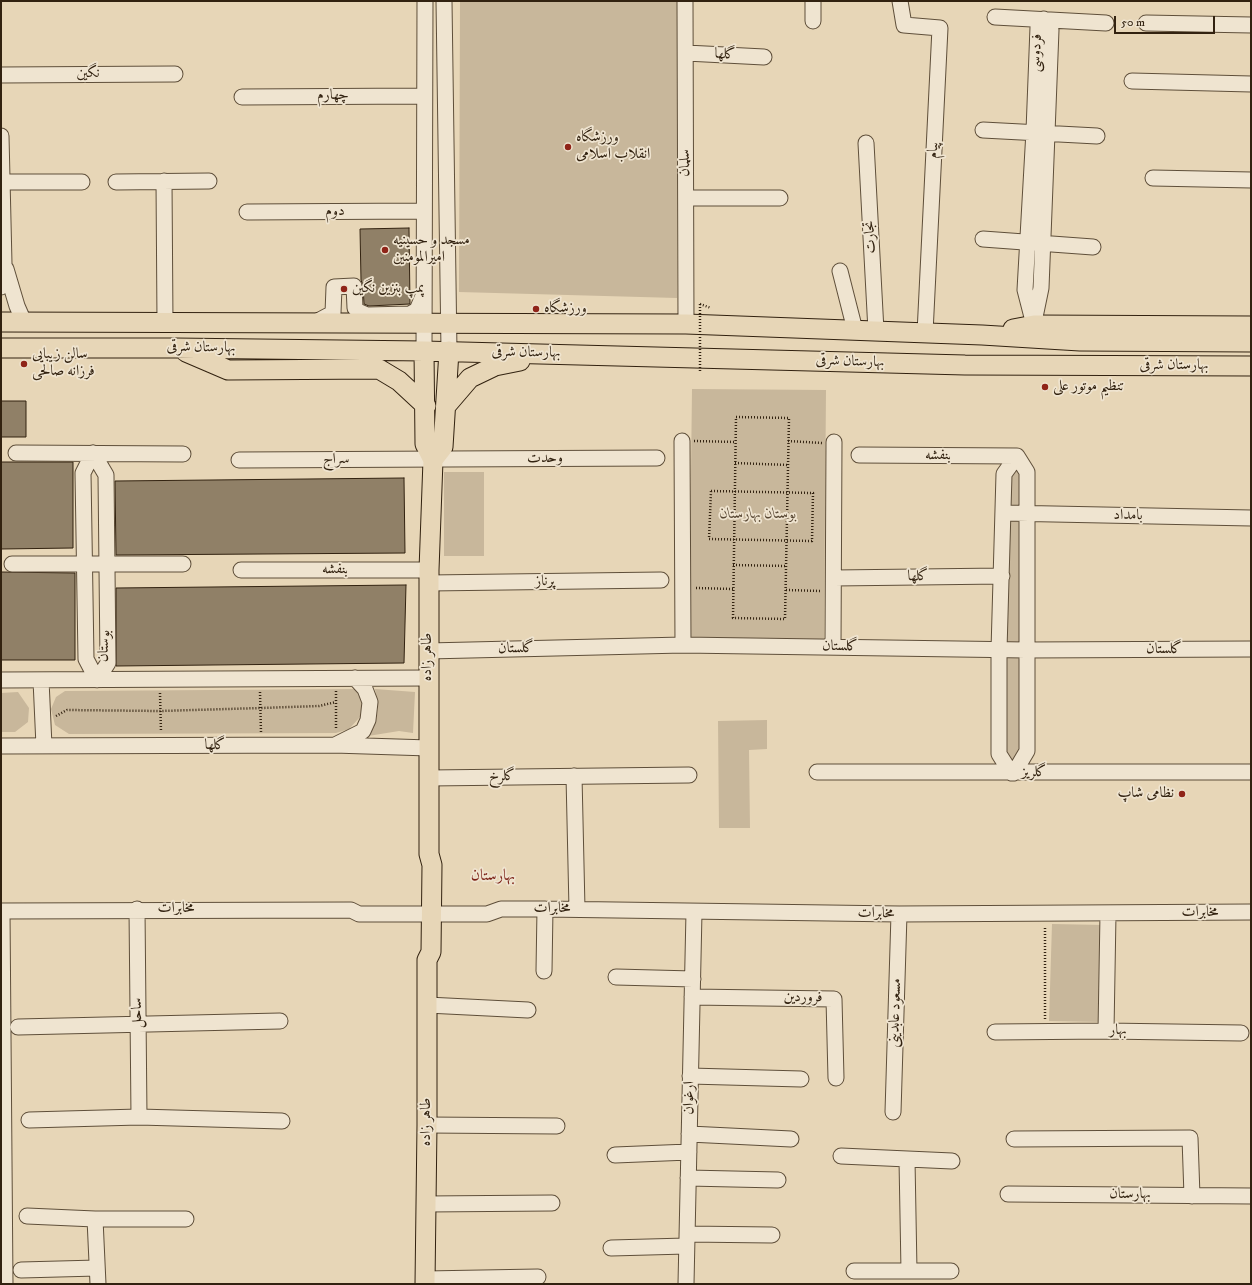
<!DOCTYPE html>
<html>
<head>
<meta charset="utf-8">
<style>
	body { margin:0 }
	#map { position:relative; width:1252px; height:1285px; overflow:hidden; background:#e7d6b7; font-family:"IM FELL DW Pica",serif }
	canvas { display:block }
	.frame { position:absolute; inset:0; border:2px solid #322210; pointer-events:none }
	.scale { position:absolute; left:1114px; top:16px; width:101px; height:18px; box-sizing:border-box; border:2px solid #322210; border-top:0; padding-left:5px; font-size:12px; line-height:14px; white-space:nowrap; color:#322210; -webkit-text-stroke:3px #efe4d0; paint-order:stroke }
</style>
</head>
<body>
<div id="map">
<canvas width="1252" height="1285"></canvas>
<div class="frame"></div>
<div class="scale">50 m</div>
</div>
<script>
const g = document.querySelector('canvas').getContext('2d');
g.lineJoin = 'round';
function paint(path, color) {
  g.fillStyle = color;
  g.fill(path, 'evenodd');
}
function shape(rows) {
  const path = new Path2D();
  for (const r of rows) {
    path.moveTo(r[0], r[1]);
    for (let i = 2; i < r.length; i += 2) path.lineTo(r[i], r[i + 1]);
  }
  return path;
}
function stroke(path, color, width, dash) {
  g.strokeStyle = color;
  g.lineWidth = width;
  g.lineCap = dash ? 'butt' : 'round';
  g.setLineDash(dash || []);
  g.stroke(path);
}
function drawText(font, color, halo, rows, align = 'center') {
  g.font = font + ' "IM FELL DW Pica",Amiri,serif';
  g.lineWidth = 3.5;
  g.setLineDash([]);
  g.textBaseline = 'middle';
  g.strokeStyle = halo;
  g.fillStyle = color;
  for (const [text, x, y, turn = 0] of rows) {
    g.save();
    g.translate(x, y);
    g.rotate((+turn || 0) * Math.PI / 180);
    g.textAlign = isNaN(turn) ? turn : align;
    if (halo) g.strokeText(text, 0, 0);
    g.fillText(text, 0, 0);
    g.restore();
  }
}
const green = shape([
	[460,1,677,1,677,298,459,292],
	[692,389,826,390,824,639,689,638],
	[1016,467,1023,474,1023,508,1009,507,1009,475],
	[444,472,484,472,484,556,444,556],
	[1008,519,1022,520,1020,642,1006,642],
	[1006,657,1019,657,1021,749,1013,761,1006,751],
	[358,689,362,703,360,717,349,729,336,733,69,734,55,725,51,709,56,697,65,691],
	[375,689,415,692,413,733,399,731,368,736,376,722,378,708],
	[18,692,29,708,28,722,15,732,1,732,1,693],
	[767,720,767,749,749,750,750,828,719,828,718,721],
	[1052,924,1104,925,1101,1022,1049,1021]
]);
const building = shape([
	[409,228,410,304,369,306,364,304,363,286,361,280,360,229,409,228],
	[1,401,26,401,26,437,1,437,1,401],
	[1,462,73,462,73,548,1,549,1,462],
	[404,478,405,553,116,555,115,481,404,478],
	[1,572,75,573,75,660,1,660,1,572],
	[406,585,404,663,116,666,116,588,406,585]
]);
const path = shape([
	[700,304,711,308],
	[736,417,789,418,785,619,733,618,736,417],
	[694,441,736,442],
	[788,441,822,443],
	[735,463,788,465],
	[711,491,813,493,812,541,709,539,711,491],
	[733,565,786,566],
	[696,588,733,589],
	[786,590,821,591],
	[336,691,336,730],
	[260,692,261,733],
	[160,693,161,732],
	[56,716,67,710,160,711,261,708,319,706,336,702],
	[1045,1019,1045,926]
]);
const minor = shape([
	[444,1,449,351],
	[685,1,686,324],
	[813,1,813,21],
	[900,1,904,25,940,28,925,333],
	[995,17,1106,23],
	[1146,23,1251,25],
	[686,53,764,57],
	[1,75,175,74],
	[1132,81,1251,84],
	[242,97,423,96],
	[983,130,1097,136],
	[1,136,4,264,1,287],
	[866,143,876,331],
	[1153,178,1251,180],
	[164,181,165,323],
	[2,182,82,182],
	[116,182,209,181],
	[686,198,780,198],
	[247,212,423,211],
	[983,239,1093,247],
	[6,269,17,306,24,322],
	[840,271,855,330],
	[316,322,333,313,334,287,354,286,355,308,358,311,367,315,410,314,417,310,423,296],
	[1034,322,1041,288,1051,30,1044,19],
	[1034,325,1025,290,1034,131,1038,27,1044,19],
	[424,351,425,1],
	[682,441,683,645],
	[16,453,183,454],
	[93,453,106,475,108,663,97,680,86,659,83,473,93,453],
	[859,455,1017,456],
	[239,460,657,458],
	[1004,513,1251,518],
	[12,564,183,564],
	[241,570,429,570],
	[834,578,1002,576],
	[429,583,661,580],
	[833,646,834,442],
	[428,651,683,645,1026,650,1251,649],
	[1,680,428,678],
	[41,680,44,746],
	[335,745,363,731,368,720,370,702,365,689,355,678],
	[1,746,334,745,429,748],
	[817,772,1251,772],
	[1011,773,999,754,999,650,1004,474,1017,456],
	[1014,773,1027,751,1027,472,1017,456],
	[574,776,577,909],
	[429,778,689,775],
	[137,909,139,1117],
	[1,911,351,910,359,914,487,914,501,909,545,909,899,914,1251,912],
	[2,911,5,1284],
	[544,971,545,909],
	[616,977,693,979],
	[692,997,834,999,836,1078],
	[427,1005,528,1010],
	[18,1027,280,1021],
	[1106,1031,1108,914],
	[995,1032,1106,1031,1241,1033],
	[690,1076,801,1079],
	[893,1112,899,914],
	[29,1120,139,1117,282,1121],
	[427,1125,557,1126],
	[689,1134,791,1139],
	[1014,1139,1190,1138,1192,1196],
	[615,1155,689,1152],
	[841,1156,952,1161],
	[907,1160,909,1271],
	[688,1178,778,1180],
	[1008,1194,1251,1196],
	[426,1204,552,1203],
	[27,1216,95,1219,186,1219],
	[95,1219,98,1284],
	[687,1234,772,1235],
	[611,1248,686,1246],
	[21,1270,97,1268],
	[854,1271,951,1271],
	[425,1279,538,1277],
	[686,1284,694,912]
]);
const major = shape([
	[1,322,686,324,982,335,1080,341,1251,342],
	[1013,329,1034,325,1251,326],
	[1,348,175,348,424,351,965,365,1251,366],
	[424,351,425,444,433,460,429,570,429,854,432,865,431,952,427,960,427,1125,425,1284],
	[186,352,228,370,379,369,399,381,426,406],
	[446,406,470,378,495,366,520,361],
	[433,460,443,447,449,351]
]);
const pathBridge = shape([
	[700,304,700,373]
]);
const markers = [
	[568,147,4,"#8f2418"],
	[385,250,4,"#8f2418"],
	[344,289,4,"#8f2418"],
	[536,309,4,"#8f2418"],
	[24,364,4,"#8f2418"],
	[1045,387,4,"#8f2418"],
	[1182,794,4,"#8f2418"]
];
const streetNames = [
	["فردوسی",1037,53,-87],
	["گلها",725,55,3],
	["نگین",88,74],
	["چهارم",333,96],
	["پیام",934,150,-87],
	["سلمان",686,163,-90],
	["دوم",335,212],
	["تجارت",871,237,-93],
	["بهارستان شرقی",201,348,1],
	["بهارستان شرقی",526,353,1],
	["بهارستان شرقی",850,362,2],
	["بهارستان شرقی",1174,366],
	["بنفشه",938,456],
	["وحدت",545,459,-1],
	["سراج",336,460],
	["بامداد",1128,516,1],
	["بنفشه",335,570],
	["گلها",918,577,-1],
	["پرناز",545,582,-1],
	["بوستان",105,646,-86],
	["گلستان",840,647,1],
	["گلستان",516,649,-1],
	["گلستان",1164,650],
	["طاهر زاده",428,657,-90],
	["گلها",215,746],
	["گلریز",1034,773],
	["گلرخ",502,777,-1],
	["مخابرات",176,909],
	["مخابرات",552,909],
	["مخابرات",1200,913],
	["مخابرات",876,914,1],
	["فروردین",803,998,1],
	["ساحل",138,1013,-90],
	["مسعود عابدینی",896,1013,-88],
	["بهار",1118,1031,1],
	["ارغوان",690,1098,-89],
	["طاهر زاده",427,1122,-90],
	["بهارستان",1130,1195]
];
const poiNames = [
	["ورزشگاه",576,138],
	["انقلاب اسلامی",576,155],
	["مسجد و حسینیه",393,241],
	["امیرالمومنین",393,258],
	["پمپ بنزین نگین",352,289],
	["ورزشگاه",544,309],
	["سالن زیبایی",32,355],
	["فرزانه صالحی",32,372],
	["تنظیم موتور علی",1053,387],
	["نظامی شاپ",1174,794,"right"]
];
const parkNames = [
	["بوستان بهارستان",758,515]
];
const neighbourhoodNames = [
	["بهارستان",493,877]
];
paint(green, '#c8b79b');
paint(building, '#908067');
stroke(building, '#322210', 1);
stroke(minor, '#5f4f3a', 17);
stroke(major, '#322210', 21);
stroke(path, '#322210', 2.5, [1, 2]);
stroke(minor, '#efe4d0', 15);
stroke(major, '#e7d6b7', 19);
stroke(pathBridge, '#322210', 2.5, [1, 2]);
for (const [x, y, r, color] of markers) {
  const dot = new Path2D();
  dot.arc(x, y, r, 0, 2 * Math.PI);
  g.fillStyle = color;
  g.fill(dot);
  stroke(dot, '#efe4d0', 1.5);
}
drawText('15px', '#322210', '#efe4d0', streetNames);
drawText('15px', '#322210', '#efe4d0', poiNames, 'left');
drawText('italic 15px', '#584733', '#efe4d0', parkNames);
drawText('16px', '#7a1f14', '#efe4d0', neighbourhoodNames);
</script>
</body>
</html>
